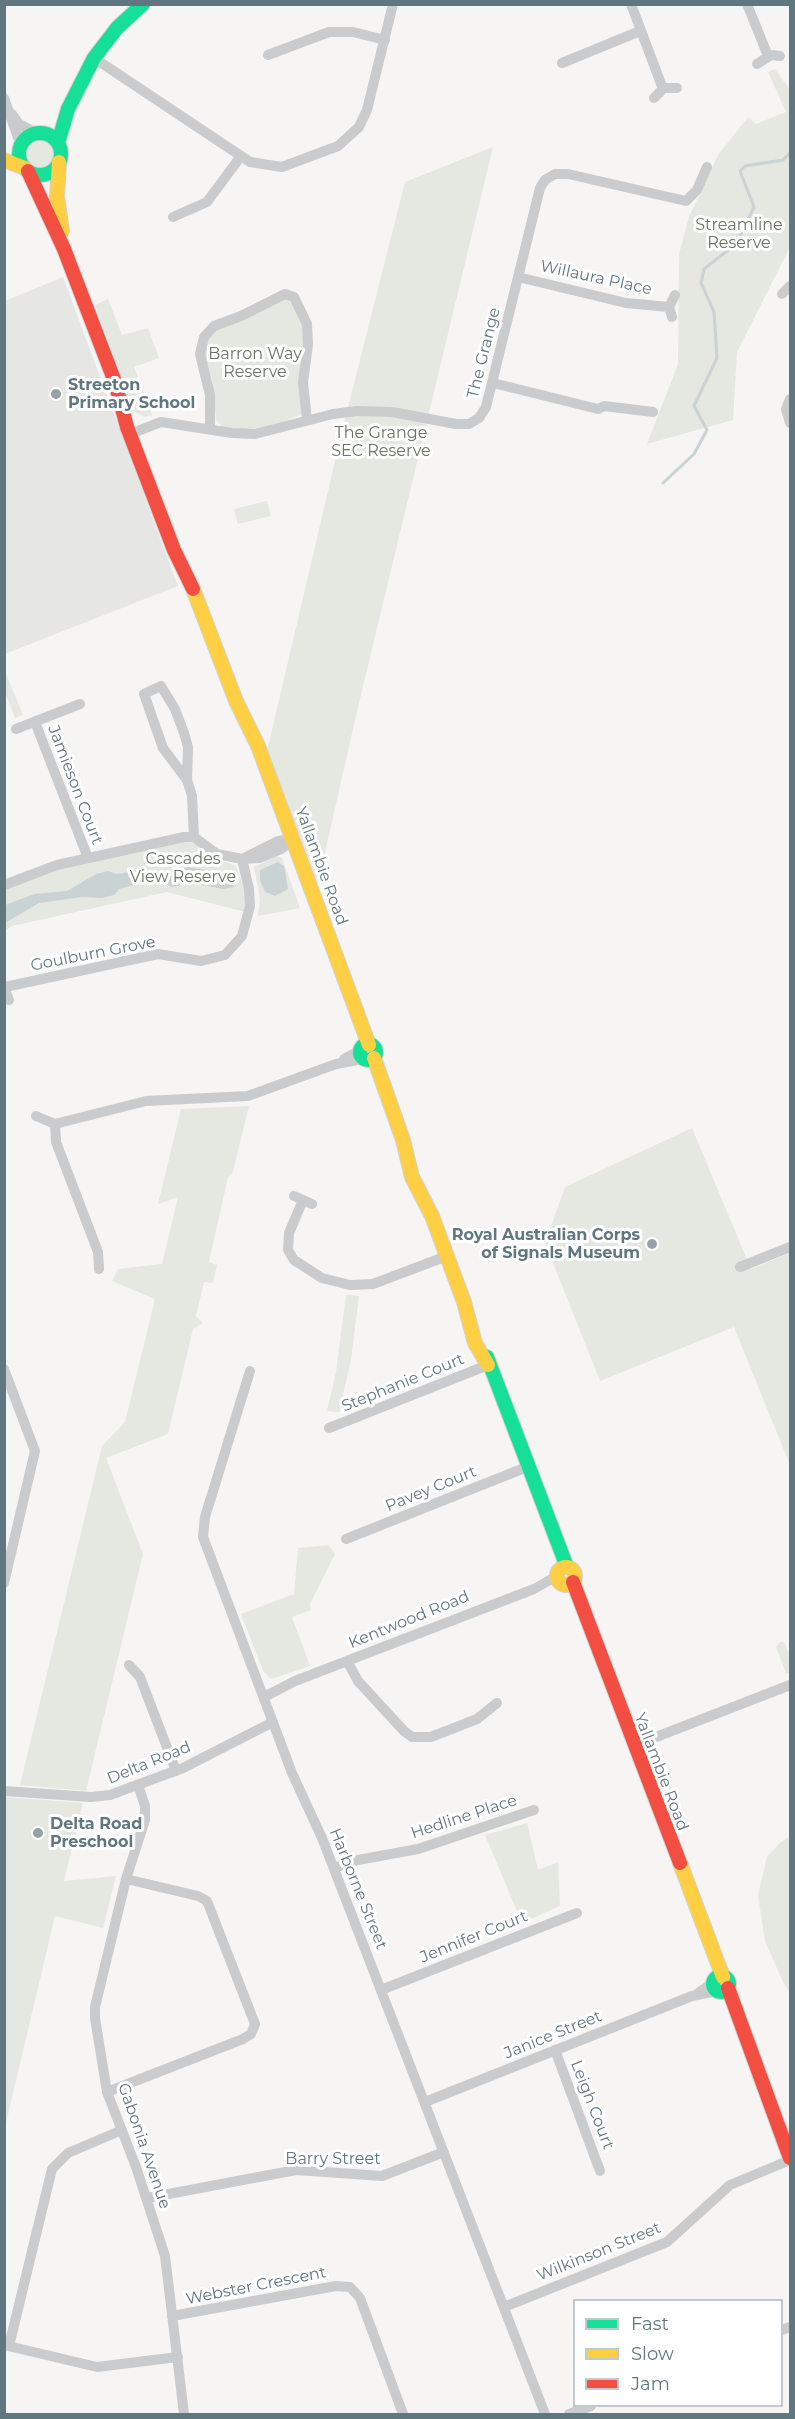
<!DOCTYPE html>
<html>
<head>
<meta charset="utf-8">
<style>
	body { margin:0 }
	#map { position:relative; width:795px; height:2419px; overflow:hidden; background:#f6f5f4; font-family:Montserrat,sans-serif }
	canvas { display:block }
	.frame { position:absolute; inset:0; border:6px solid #61777f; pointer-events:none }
	.legend { position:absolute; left:573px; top:2299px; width:210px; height:108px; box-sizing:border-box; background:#fff; border:2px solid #c0c9cc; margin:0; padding:8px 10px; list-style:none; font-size:18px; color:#61777f }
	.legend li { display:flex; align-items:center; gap:12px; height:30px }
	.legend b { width:30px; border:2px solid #c0c9cc }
</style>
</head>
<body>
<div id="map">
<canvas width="795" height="2419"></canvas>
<div class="frame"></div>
<ul class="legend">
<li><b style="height:8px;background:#16e098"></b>Fast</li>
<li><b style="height:8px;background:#ffcf43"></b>Slow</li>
<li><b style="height:8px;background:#f24e42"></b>Jam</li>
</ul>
</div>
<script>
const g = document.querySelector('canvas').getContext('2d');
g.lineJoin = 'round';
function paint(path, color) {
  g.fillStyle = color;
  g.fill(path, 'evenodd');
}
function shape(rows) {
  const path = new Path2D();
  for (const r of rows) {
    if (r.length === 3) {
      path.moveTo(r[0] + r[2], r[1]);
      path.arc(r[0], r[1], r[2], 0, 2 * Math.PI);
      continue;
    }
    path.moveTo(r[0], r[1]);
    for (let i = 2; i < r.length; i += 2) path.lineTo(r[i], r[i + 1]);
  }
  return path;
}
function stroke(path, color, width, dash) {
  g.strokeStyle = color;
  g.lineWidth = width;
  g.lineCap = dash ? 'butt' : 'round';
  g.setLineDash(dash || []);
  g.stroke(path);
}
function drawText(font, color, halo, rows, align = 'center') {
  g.font = font + ' Montserrat,sans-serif';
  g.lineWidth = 6;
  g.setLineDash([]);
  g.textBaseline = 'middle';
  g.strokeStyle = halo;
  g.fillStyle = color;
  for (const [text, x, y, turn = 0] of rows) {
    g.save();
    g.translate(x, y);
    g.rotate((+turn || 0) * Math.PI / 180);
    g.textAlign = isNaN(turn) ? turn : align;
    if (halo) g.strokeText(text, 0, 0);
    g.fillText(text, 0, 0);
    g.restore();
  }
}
const built = shape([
	[63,277,178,586,5,654,5,301]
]);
const green = shape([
	[775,69,790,90,790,247,737,352,733,420,647,444,678,364,679,254,689,217,718,155,748,117,756,124,786,112,768,72],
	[40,154,15],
	[493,147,358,707,318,883,267,751,344,423,405,182],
	[290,298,304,329,301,415,266,428,239,430,221,426,216,420,212,379,204,354,208,338,215,330,279,299],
	[108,299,122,335,148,328,159,358,134,367,152,415,145,417,135,412,95,305],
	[267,501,271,516,238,524,234,509],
	[4,669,23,715,15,718,5,692],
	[186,841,198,844,210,856,236,866,245,891,245,912,167,892,12,926,5,931,5,889,58,869],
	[276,856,282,858,300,908,258,916,260,899,254,867],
	[249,1106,232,1175,228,1177,209,1262,217,1265,213,1283,204,1282,196,1316,203,1323,193,1329,168,1434,106,1458,143,1554,86,1791,20,1785,102,1446,125,1422,155,1299,112,1281,118,1269,162,1264,178,1197,158,1204,181,1109],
	[692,1128,751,1269,790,1253,790,1465,734,1327,600,1381,545,1243,565,1187],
	[346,1295,359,1296,351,1360,339,1412,336,1412,327,1411,336,1372],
	[328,1545,335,1554,310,1604,311,1610,292,1617,310,1666,271,1679,263,1671,241,1614,294,1594,298,1548],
	[780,1642,784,1642,790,1656,789,1674,786,1673,776,1647],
	[5,1797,83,1803,64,1881,116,1876,103,1928,55,1916,5,2127],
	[527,1823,538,1870,558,1862,560,1906,522,1923,485,1835],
	[790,1836,790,1993,783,1982,765,1941,758,1895,767,1857,780,1843]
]);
const water = shape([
	[278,862,284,866,288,889,275,896,265,892,260,880,260,870],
	[188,867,230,874,234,887,223,889,193,883,172,887,155,879,119,889,114,895,102,898,82,897,39,903,5,923,5,905,35,894,67,891,96,874,108,871,116,874,146,870,160,874]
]);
const stream = shape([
	[663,483,694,454,707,430,694,406,717,358,714,312,701,283,704,269,736,244,754,207,740,171,745,166,783,160,790,153]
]);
const street = shape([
	[631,4,663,89],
	[747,4,768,56],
	[268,55,329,32,353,32,385,40],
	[94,58,250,162,282,167,338,146,359,127,367,110,393,4],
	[562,63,640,31],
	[757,64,771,55,780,56],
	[4,98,21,146],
	[654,98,664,88,677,88],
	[12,114,19,124,36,133],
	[173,217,207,202,241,156],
	[518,277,626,303,669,307],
	[782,294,790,286],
	[672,317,669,307,675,295],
	[493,383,598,409,604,406,653,412],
	[790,399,786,409,790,423],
	[210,428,210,395,200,354,204,337,214,326,241,316,285,294,294,297,307,324,308,345,303,382,307,420],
	[130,434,161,422,232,433,255,434,333,414,357,411,392,412,456,424,469,424,479,418,486,407,540,188,545,180,555,174,568,174,686,201,697,190,707,167],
	[35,722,88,858],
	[16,729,80,704],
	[187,780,188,747,184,733,175,709,161,686,144,694,163,748,187,780,192,796,194,837],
	[242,859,278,841,294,839],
	[4,885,57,865,184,837,194,837,217,854,242,859,259,858,281,849,294,839],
	[4,987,9,1000],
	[5,987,158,954,201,961,225,955,242,936,250,906,249,889,242,859],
	[344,1059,360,1050],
	[36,1116,55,1124],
	[294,1196,312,1204],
	[303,1200,289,1233,288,1250,294,1260,322,1278,350,1285,373,1284,447,1256],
	[740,1267,790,1247],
	[99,1269,98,1252,56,1142,55,1124,146,1101,248,1096,336,1064,363,1059],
	[4,1369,35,1451,4,1583],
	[250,1371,205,1517,203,1537,292,1773,322,1838,545,2414],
	[329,1428,488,1365],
	[346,1539,527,1467],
	[347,1661,358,1681,404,1731,412,1737,431,1737,477,1719,497,1703],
	[129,1665,140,1677,176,1771],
	[264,1697,295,1681,534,1589,557,1576],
	[633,1746,790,1685],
	[138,1785,145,1806,145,1820,126,1879,95,2007,95,2018,107,2092,136,2167,165,2256,184,2414],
	[4,1791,91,1797,110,1795,183,1768,273,1722],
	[334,1868,358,1860,418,1849,534,1810],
	[381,1990,577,1913],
	[698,1993,714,1982],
	[555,2050,600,2171],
	[107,2092,243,2039,251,2034,255,2024,207,1901,198,1896,126,1879],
	[425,2102,692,1996,717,1991],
	[147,2198,296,2170,382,2176,444,2152],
	[504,2307,667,2242,730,2185,790,2160],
	[172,2316,336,2286,350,2287,360,2298,403,2414],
	[782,2330,790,2327],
	[4,2345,97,2367,178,2357],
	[9,2346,52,2169,68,2153,122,2130],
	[569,2414,591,2406]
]);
const fast = shape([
	[40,154,21],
	[58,143,68,109,94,58,117,28,143,4],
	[368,1052,8],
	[487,1357,567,1567],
	[721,1984,8]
]);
const slow = shape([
	[4,160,25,168],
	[59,162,57,197,62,231],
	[193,589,236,701,258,746,369,1045],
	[374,1058,403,1140,412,1177,432,1216,464,1302,475,1343,488,1365],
	[566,1576,9],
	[680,1863,723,1977]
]);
const jam = shape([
	[28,171,64,249,115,382,127,427,174,550,193,589],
	[573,1582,680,1863],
	[728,1988,790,2158]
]);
const markers = [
	[56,394,6,"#95a3a8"],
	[652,1244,6,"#95a3a8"],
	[38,1833,6,"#95a3a8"]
];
const parkNames = [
	["Streamline",739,225],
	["Reserve",739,243],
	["Barron Way",255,354],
	["Reserve",255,372],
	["The Grange",381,433],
	["SEC Reserve",381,451],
	["Cascades",183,859],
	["View Reserve",183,877]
];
const streetNames = [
	["Willaura Place",596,278,12],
	["The Grange",484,353,-76],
	["Jamieson Court",75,785,69],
	["Yallambie Road",321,866,70],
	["Goulburn Grove",93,954,-11],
	["Stephanie Court",403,1383,-22],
	["Pavey Court",431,1489,-22],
	["Kentwood Road",409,1620,-22],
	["Delta Road",149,1763,-22],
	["Yallambie Road",661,1772,69],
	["Hedline Place",464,1817,-18],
	["Harborne Street",358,1889,68],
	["Jennifer Court",474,1937,-22],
	["Janice Street",553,2035,-22],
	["Leigh Court",592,2105,69],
	["Gabonia Avenue",144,2146,71],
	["Barry Street",333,2159],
	["Wilkinson Street",599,2252,-22],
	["Webster Crescent",256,2286,-11]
];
const poiNames = [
	["Streeton",68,385],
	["Primary School",68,403],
	["Royal Australian Corps",640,1235,"right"],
	["of Signals Museum",640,1253,"right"],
	["Delta Road",50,1824],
	["Preschool",50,1842]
];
paint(built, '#e6e7e5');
paint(green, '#e5e7e1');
paint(water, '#c9d3d4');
stroke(stream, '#c9d3d4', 3);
stroke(fast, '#d2d3d4', 16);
stroke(slow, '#d2d3d4', 16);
stroke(jam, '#d2d3d4', 16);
stroke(street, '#cacbcc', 10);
stroke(fast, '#16e098', 14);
stroke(slow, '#ffcf43', 14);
stroke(jam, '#f24e42', 14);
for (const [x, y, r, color] of markers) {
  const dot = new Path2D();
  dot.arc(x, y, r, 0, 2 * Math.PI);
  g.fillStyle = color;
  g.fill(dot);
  stroke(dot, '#fff', 2);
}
drawText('16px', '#687760', '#fff', parkNames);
drawText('16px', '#61777f', '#fff', streetNames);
drawText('bold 16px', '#61777f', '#fff', poiNames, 'left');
</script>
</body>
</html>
